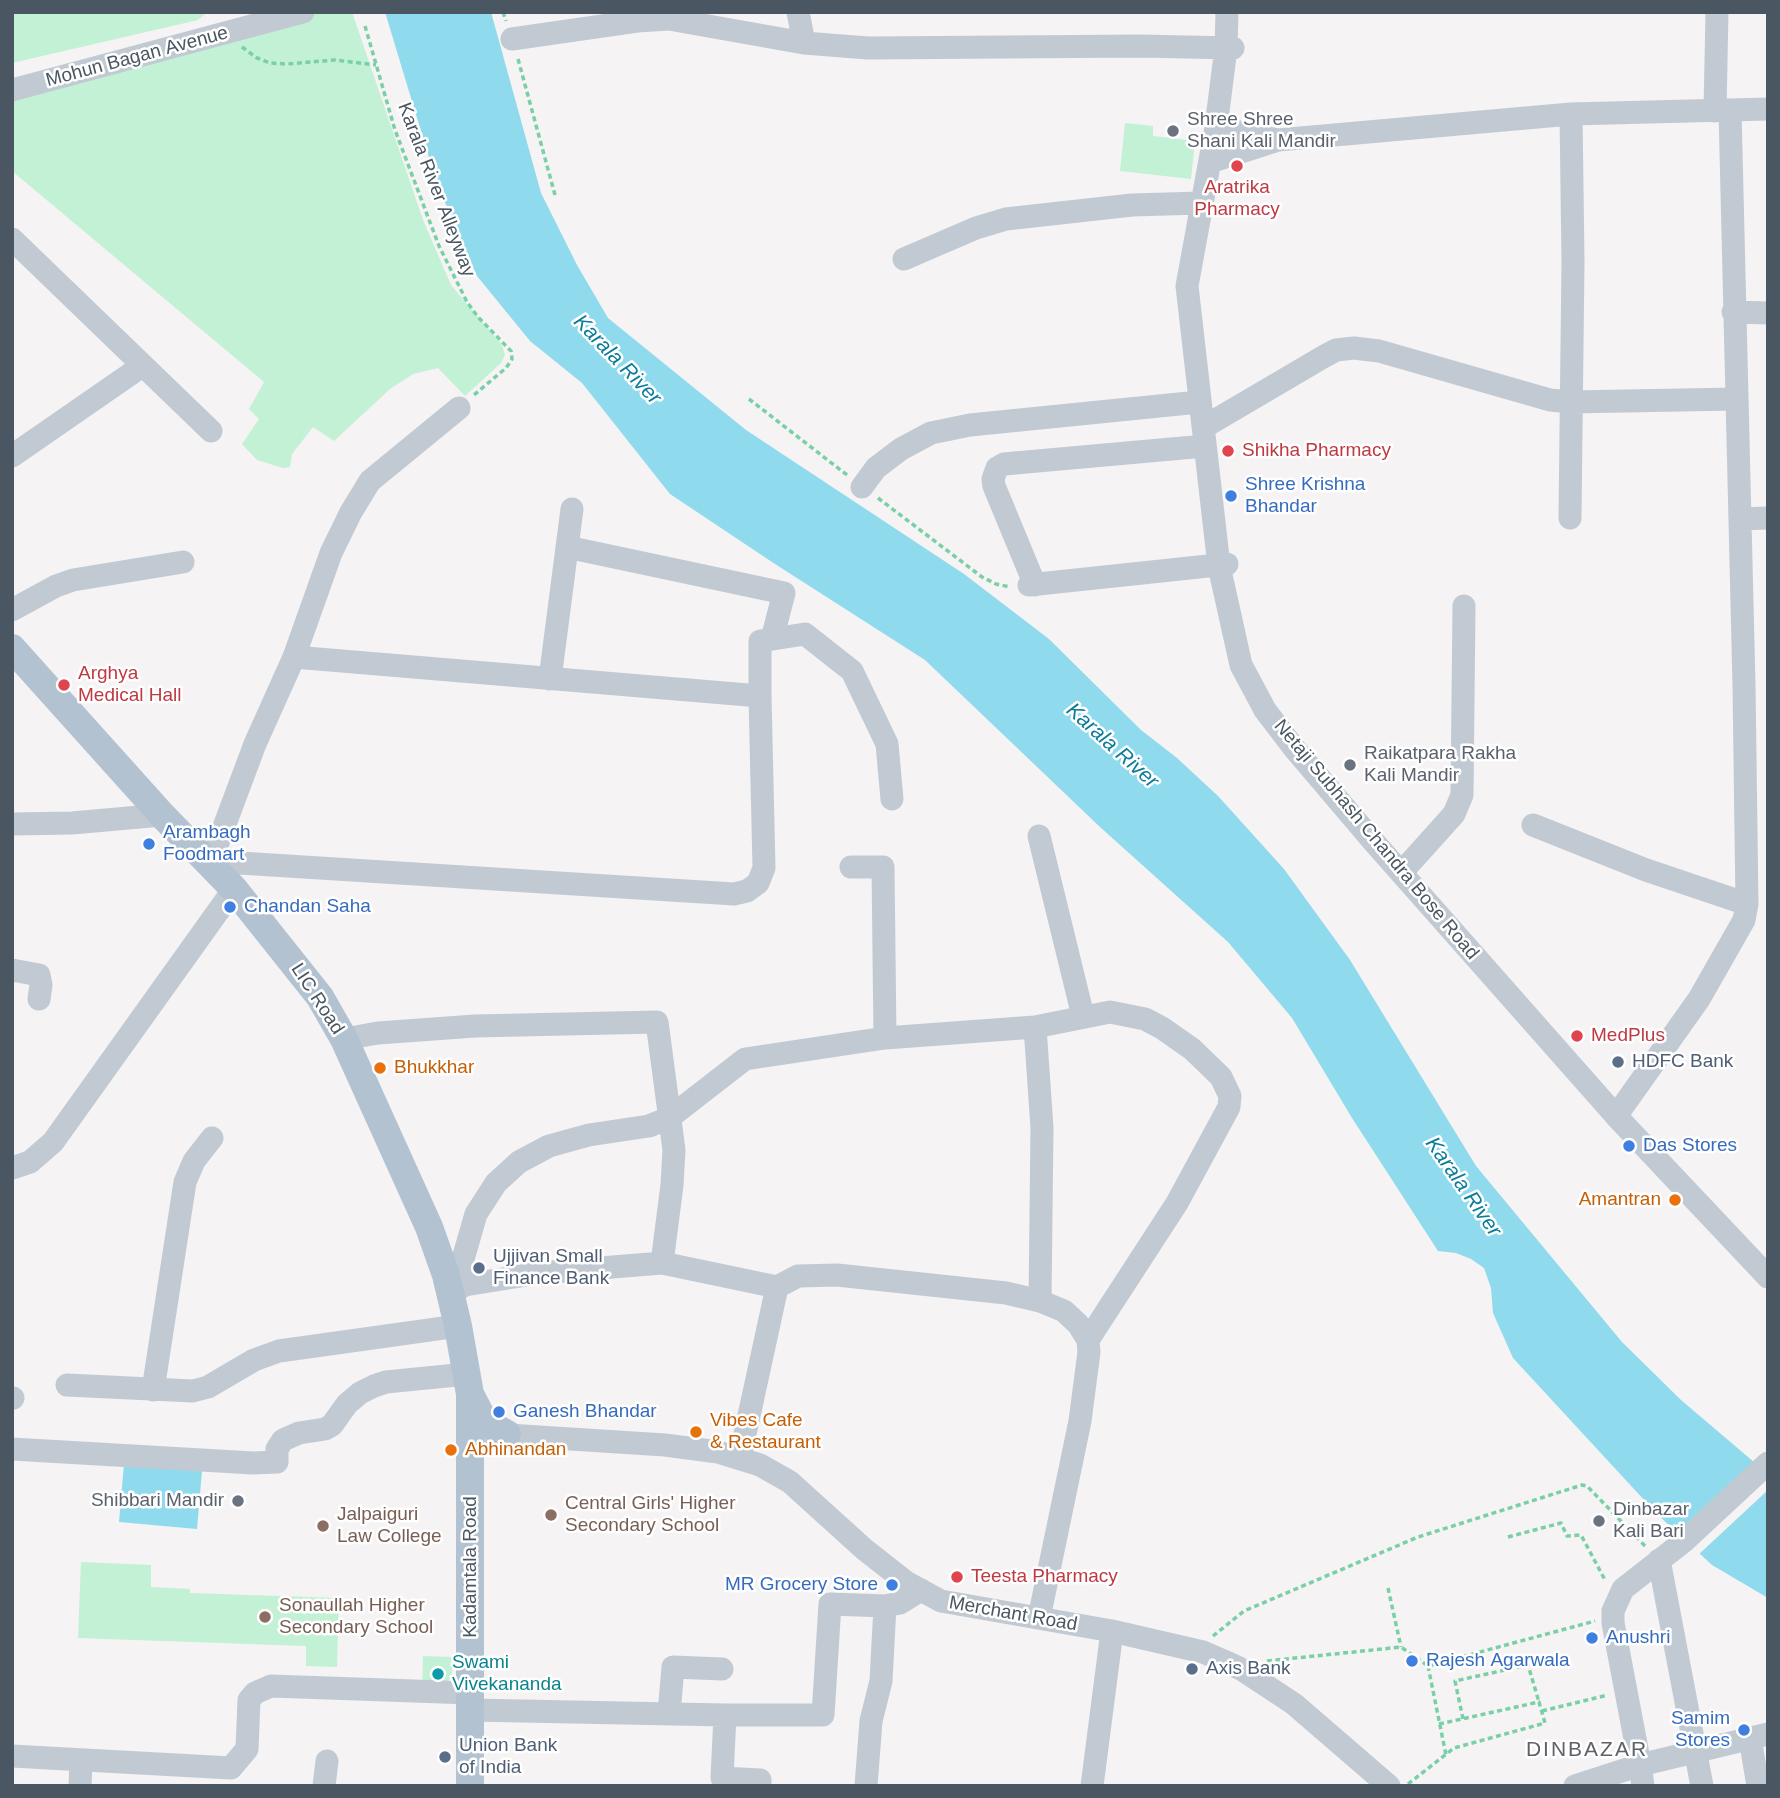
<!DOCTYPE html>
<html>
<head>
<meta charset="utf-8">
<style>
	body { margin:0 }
	#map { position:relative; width:1780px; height:1798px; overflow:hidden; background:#f5f3f3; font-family:Arial,sans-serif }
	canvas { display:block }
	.frame { position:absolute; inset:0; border:14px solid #4a5661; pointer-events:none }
</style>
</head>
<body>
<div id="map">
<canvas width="1780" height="1798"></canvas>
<div class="frame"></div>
</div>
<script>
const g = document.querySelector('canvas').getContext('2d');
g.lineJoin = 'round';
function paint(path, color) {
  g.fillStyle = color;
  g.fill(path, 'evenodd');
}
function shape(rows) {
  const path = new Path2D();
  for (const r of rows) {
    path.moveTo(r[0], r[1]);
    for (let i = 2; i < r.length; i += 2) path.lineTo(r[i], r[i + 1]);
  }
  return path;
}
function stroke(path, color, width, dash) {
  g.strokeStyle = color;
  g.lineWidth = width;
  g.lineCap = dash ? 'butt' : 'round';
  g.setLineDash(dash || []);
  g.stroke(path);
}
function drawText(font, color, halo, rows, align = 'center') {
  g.font = font + ' Arial,sans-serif';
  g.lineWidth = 5;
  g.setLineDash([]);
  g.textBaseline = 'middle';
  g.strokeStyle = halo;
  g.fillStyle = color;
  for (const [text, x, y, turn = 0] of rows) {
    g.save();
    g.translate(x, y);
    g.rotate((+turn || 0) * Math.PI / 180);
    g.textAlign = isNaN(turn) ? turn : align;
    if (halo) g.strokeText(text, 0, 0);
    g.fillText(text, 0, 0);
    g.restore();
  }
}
const green = shape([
	[12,12,207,12,198,20,12,63],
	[315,12,352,12,423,220,451,285,502,345,505,355,501,363,465,396,438,368,413,374,390,389,334,441,313,427,292,454,290,467,283,468,257,460,242,444,259,419,249,409,264,382,12,171,12,96],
	[1125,123,1153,126,1153,136,1195,141,1191,179,1120,171],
	[81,1562,151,1565,151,1587,190,1589,190,1593,339,1598,337,1667,306,1666,306,1646,78,1638],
	[423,1656,452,1657,452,1677,434,1693,422,1693]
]);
const water = shape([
	[385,12,491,12,541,193,577,265,608,318,746,430,964,574,1049,639,1141,730,1177,758,1218,796,1284,869,1350,960,1476,1166,1622,1342,1681,1400,1768,1474,1768,1598,1712,1565,1658,1515,1513,1358,1493,1313,1491,1288,1484,1268,1471,1259,1456,1253,1438,1251,1352,1118,1292,1018,1228,942,1100,827,925,660,775,564,670,494,582,383,530,341,477,276,437,184],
	[124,1464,202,1471,197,1529,119,1522]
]);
const pier = shape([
	[1768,1470,1768,1490,1697,1556,1676,1534]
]);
const path = shape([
	[503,12,506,21],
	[365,26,395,130,439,246,467,302,478,317,511,351,512,359,506,368,474,395],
	[242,47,257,58,270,63,287,64,335,60,376,65],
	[518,59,555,195],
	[749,399,847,475],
	[878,498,982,577,996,584,1010,587],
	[1508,1537,1561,1523,1567,1536,1581,1535,1605,1580],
	[1388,1588,1401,1647],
	[1213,1636,1244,1611,1418,1537,1582,1485,1587,1486,1645,1546],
	[1267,1661,1401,1647,1428,1666,1595,1621],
	[1428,1666,1446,1755],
	[1542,1711,1608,1695],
	[1463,1719,1455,1681,1528,1665,1539,1702],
	[1408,1784,1454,1748,1545,1723,1539,1702,1439,1724]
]);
const minor = shape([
	[798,12,804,43],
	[1227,12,1226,48,1216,127,1187,286,1219,566,1241,665,1265,710,1294,748,1373,841,1616,1116,1768,1277],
	[512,39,637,21,669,19,804,43,868,48,1141,46,1233,48],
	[12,90,303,12],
	[1715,111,1717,12],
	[1216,127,1278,140,1571,114,1768,109],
	[1216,160,1278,140],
	[12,239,211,431],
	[904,259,976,228,1006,219,1132,205,1201,203],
	[1733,312,1768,313],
	[1209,424,1323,357,1336,350,1354,348,1379,351,1550,400,1571,402,1736,399],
	[12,456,142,366],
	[862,487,876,468,901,449,931,433,970,425,1199,402],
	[1570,518,1573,261,1571,114],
	[1740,519,1768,518],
	[567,547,784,593,772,639],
	[1029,585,1227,564],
	[1035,585,994,486,993,479,997,468,1004,464,1205,446],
	[12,610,56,586,73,580,183,562],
	[294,657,760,696,764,868,758,883,747,891,734,894,240,863,214,869,216,848,255,744,294,657,331,553,351,512,370,481,459,408],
	[550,679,572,509],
	[760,696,760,641,805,634,852,671,887,744,892,799],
	[12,824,72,823,162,815],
	[1533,825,1646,870,1747,904],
	[1039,836,1083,1016],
	[851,867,883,867,885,1038],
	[1401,873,1454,814,1462,795,1464,606],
	[12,970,39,975,41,985,39,999],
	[1035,1027,1042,1128,1040,1301],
	[344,1039,378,1033,475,1026,657,1022,674,1150,672,1185,662,1263,539,1273,465,1285],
	[1616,1116,1699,999,1744,920,1747,904,1744,685,1730,110],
	[12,1168,30,1162,53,1142,234,889],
	[662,1263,777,1287],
	[450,1294,465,1285,463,1259,476,1214,496,1183,519,1162,549,1146,589,1135,649,1126,669,1118,745,1059,885,1038,1035,1027,1110,1012,1145,1019,1162,1028,1192,1049,1221,1077,1230,1096,1229,1107,1177,1203,1088,1340],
	[67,1385,193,1391,208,1387,254,1360,279,1351,458,1326],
	[153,1390,185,1182,194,1161,212,1138],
	[12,1398,13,1398],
	[492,1434,665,1445,718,1452,760,1465,790,1482,864,1549,906,1582,941,1601,1112,1631,1203,1652,1226,1662,1241,1669,1294,1704,1389,1786],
	[12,1449,253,1463,277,1462,277,1449,283,1440,299,1433,325,1429,332,1425,347,1404,360,1393,374,1386,386,1382,467,1374],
	[740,1457,777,1287,798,1276,837,1275,1006,1293,1040,1301,1064,1311,1078,1324,1088,1340,1089,1352,1080,1421,1039,1618],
	[1659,1560,1702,1786],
	[471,1710,725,1715,823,1715,830,1604,885,1606,900,1603,921,1590],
	[669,1714,673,1667,722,1669],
	[725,1715,722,1778,760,1780,760,1786],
	[1750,1738,1758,1786],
	[12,1756,231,1768,247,1749,249,1700,255,1693,271,1686,471,1693],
	[80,1786,81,1761],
	[324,1786,327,1761],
	[866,1786,871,1721,881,1681,885,1606],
	[1092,1786,1112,1631],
	[1575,1786,1640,1765,1613,1623,1613,1611,1623,1589,1683,1542,1768,1463],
	[1643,1786,1640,1765,1768,1734]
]);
const major = shape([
	[12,648,162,815,234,889,320,997,344,1039,429,1227,446,1275,458,1326,470,1394,470,1786],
	[471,1396,484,1421,507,1434]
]);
const markers = [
	[1173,131,7,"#6b7280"],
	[1237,166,7,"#e0444e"],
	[1228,451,7,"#e0444e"],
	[1231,496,7,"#3f7fe0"],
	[64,685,7,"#e0444e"],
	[1350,765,7,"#6b7280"],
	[149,844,7,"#3f7fe0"],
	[230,907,7,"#3f7fe0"],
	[1577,1036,7,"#e0444e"],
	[1618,1062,7,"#5c6f8a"],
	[380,1068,7,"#e8710a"],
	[1629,1146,7,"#3f7fe0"],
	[1675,1200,7,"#e8710a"],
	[479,1268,7,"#5c6f8a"],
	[499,1412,7,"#3f7fe0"],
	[696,1432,7,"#e8710a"],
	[451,1450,7,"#e8710a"],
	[238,1501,7,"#6b7280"],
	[551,1515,7,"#8d6e63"],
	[1599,1521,7,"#6b7280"],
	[323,1526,7,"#8d6e63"],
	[957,1577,7,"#e0444e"],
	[892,1585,7,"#3f7fe0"],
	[265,1617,7,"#8d6e63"],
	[1592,1638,7,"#3f7fe0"],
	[1412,1661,7,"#3f7fe0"],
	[1192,1669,7,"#5c6f8a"],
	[438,1674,7,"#0f9aa8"],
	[1744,1730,7,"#3f7fe0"],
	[445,1757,7,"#5c6f8a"]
];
const streetNames = [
	["Mohun Bagan Avenue",137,57,-15],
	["Karala River Alleyway",436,190,69],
	["Netaji Subhash Chandra Bose Road",1376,840,50],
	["LIC Road",317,999,57],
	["Kadamtala Road",471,1567,-90],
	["Merchant Road",1013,1614,10]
];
const worshipNames = [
	["Shree Shree",1187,120],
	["Shani Kali Mandir",1187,142],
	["Raikatpara Rakha",1364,754],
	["Kali Mandir",1364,776],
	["Shibbari Mandir",224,1501,"right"],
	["Dinbazar",1613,1510],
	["Kali Bari",1613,1532]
];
const healthNames = [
	["Aratrika",1237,188,"center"],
	["Pharmacy",1237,210,"center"],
	["Shikha Pharmacy",1242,451],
	["Arghya",78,674],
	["Medical Hall",78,696],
	["MedPlus",1591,1036],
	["Teesta Pharmacy",971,1577]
];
const shopNames = [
	["Shree Krishna",1245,485],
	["Bhandar",1245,507],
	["Arambagh",163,833],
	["Foodmart",163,855],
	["Chandan Saha",244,907],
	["Das Stores",1643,1146],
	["Ganesh Bhandar",513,1412],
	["MR Grocery Store",878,1585,"right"],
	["Anushri",1606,1638],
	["Rajesh Agarwala",1426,1661],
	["Samim",1730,1719,"right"],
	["Stores",1730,1741,"right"]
];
const serviceNames = [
	["HDFC Bank",1632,1062],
	["Ujjivan Small",493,1257],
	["Finance Bank",493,1279],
	["Axis Bank",1206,1669],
	["Union Bank",459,1746],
	["of India",459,1768]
];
const foodNames = [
	["Bhukkhar",394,1068],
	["Amantran",1661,1200,"right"],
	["Vibes Cafe",710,1421],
	["& Restaurant",710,1443],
	["Abhinandan",465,1450]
];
const educationNames = [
	["Central Girls' Higher",565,1504],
	["Secondary School",565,1526],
	["Jalpaiguri",337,1515],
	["Law College",337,1537],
	["Sonaullah Higher",279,1606],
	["Secondary School",279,1628]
];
const cultureNames = [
	["Swami",452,1663],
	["Vivekananda",452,1685]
];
const waterNames = [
	["Karala River",617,360,46],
	["Karala River",1112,746,42],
	["Karala River",1463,1187,55]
];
const neighbourhoodNames = [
	["DINBAZAR",1587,1750]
];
paint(green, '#c3f1d5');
paint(water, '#90daee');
paint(pier, '#f5f3f3');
stroke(path, '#7ad0a6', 3.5, [5, 3.5]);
stroke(minor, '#c1cad2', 23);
stroke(major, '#b3c2d1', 28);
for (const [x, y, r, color] of markers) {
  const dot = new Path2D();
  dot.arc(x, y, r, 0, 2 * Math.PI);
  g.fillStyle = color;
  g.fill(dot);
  stroke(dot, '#fff', 2.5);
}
drawText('19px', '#4a5661', '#fff', streetNames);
drawText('19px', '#5b616d', '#fff', worshipNames, 'left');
drawText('19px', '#be3a42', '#fff', healthNames, 'left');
drawText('19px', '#366cbe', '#fff', shopNames, 'left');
drawText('19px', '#4e5e75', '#fff', serviceNames, 'left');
drawText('19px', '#c56008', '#fff', foodNames, 'left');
drawText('19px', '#785e54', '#fff', educationNames, 'left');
drawText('19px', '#0d838f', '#fff', cultureNames, 'left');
drawText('italic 21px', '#0c7c9b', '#fff', waterNames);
g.letterSpacing = '2px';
drawText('21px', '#5f6368', '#fff', neighbourhoodNames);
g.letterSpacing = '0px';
</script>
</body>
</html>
